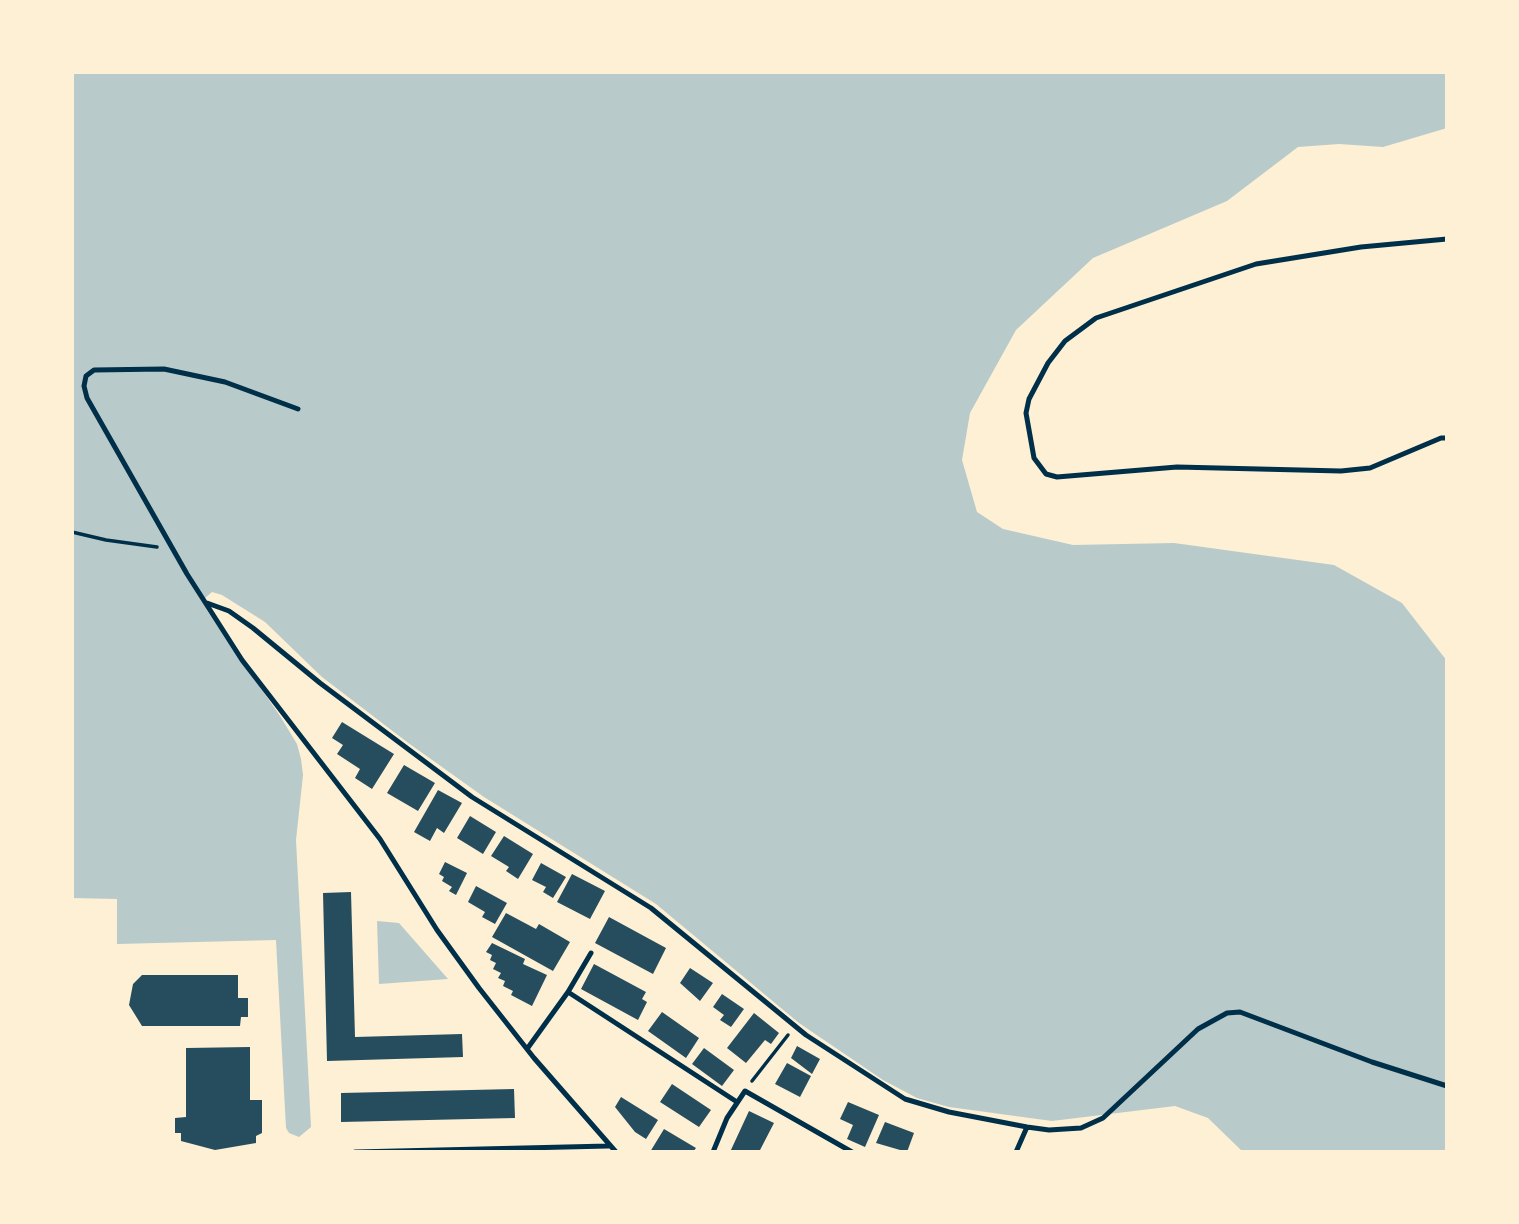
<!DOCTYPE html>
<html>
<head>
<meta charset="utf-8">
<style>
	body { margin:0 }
	#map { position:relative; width:1519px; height:1224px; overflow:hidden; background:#fdf0d5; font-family:Barlow,sans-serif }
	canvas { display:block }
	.frame { position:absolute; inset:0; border:74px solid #fdf0d5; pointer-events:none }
</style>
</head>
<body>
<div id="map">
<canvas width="1519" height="1224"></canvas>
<div class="frame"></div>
</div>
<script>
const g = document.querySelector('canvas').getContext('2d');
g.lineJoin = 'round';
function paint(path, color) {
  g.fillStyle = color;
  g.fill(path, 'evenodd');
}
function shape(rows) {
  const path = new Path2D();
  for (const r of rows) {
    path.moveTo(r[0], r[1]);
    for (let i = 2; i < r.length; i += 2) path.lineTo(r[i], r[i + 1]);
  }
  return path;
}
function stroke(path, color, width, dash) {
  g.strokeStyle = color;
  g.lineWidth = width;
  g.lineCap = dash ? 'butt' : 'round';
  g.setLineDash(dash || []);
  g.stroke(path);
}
const green = shape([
	[72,72,1447,72,1447,128,1383,147,1339,144,1298,147,1227,201,1093,258,1016,330,970,413,962,460,977,512,1003,529,1073,545,1174,543,1334,565,1402,603,1447,661,1447,1152,1243,1152,1208,1118,1175,1106,1052,1121,949,1107,917,1098,883,1080,799,1023,656,904,484,797,407,742,322,677,265,622,222,595,212,592,204,599,207,610,280,716,297,744,301,759,303,775,296,840,311,1127,299,1137,289,1133,286,1128,276,940,117,944,117,899,72,898],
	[377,921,399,923,448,979,379,984]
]);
const building = shape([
	[342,722,394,754,372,789,355,778,360,769,337,754,343,745,332,738],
	[404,765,435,783,418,811,387,793],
	[438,790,462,803,444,833,437,828,430,841,414,832],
	[470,816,496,832,483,854,457,838],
	[504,836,533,854,518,879,506,871,509,867,491,856],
	[445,862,467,873,456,895,449,891,452,887,442,881,444,877,439,874],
	[541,863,566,877,553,898,543,892,546,887,532,880],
	[572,874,605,891,590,919,557,902],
	[476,886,507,903,495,924,482,917,485,912,468,902],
	[351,892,355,1037,462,1034,463,1057,327,1061,323,893],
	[506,913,536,929,539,924,570,942,553,971,492,937],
	[609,917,666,948,653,974,595,943],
	[492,943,525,959,523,964,547,975,532,1006,511,995,513,991,503,986,505,981,498,978,501,973,493,969,496,963,490,960,492,955,486,952],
	[594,964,646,992,642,999,647,1002,638,1020,581,989],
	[690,968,713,983,700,1001,680,983],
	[142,975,238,975,238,998,248,998,248,1017,241,1017,240,1026,142,1026,129,1005,133,984],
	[722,994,744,1009,731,1027,720,1020,724,1015,713,1007],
	[662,1012,699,1038,686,1058,648,1031],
	[754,1013,779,1033,771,1044,765,1040,746,1063,727,1048],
	[797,1046,820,1059,812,1074,791,1058],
	[250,1047,250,1100,262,1100,262,1133,256,1136,256,1143,215,1150,181,1141,181,1133,175,1133,175,1118,186,1117,186,1048],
	[704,1048,734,1070,722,1086,692,1064],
	[787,1063,811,1076,800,1097,775,1084],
	[672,1084,711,1110,699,1127,660,1102],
	[514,1089,515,1118,341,1122,341,1093],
	[621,1097,658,1120,646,1139,635,1132,615,1107],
	[848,1102,879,1115,865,1147,847,1139,853,1125,840,1119],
	[749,1111,774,1123,759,1152,730,1152],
	[885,1122,914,1133,907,1152,876,1143],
	[664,1129,696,1148,693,1152,650,1152]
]);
const path = shape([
	[72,532,106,540,157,547],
	[752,1081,788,1035]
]);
const service = shape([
	[1447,239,1361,247,1256,264,1096,318,1065,341,1048,363,1029,399,1026,413,1034,458,1046,474,1057,477,1177,467,1341,471,1370,468,1441,438,1447,438],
	[298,409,225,382,164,369,94,370,86,376,84,386,87,398,187,574,242,660,380,839,437,930,479,988,534,1058,616,1152],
	[207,603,229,611,253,628,320,683,472,797,651,908,806,1035,905,1099,949,1112,1027,1127,1049,1130,1081,1128,1103,1118,1198,1029,1227,1013,1240,1012,1372,1062,1447,1086],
	[568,992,737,1102],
	[527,1049,568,992,591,953],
	[355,1152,608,1146],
	[713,1152,727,1118,745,1091,852,1152],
	[1016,1152,1027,1127]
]);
paint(green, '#b9caca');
paint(building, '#264d5e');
stroke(path, '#003049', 3.5);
stroke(service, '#003049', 5);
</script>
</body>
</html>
